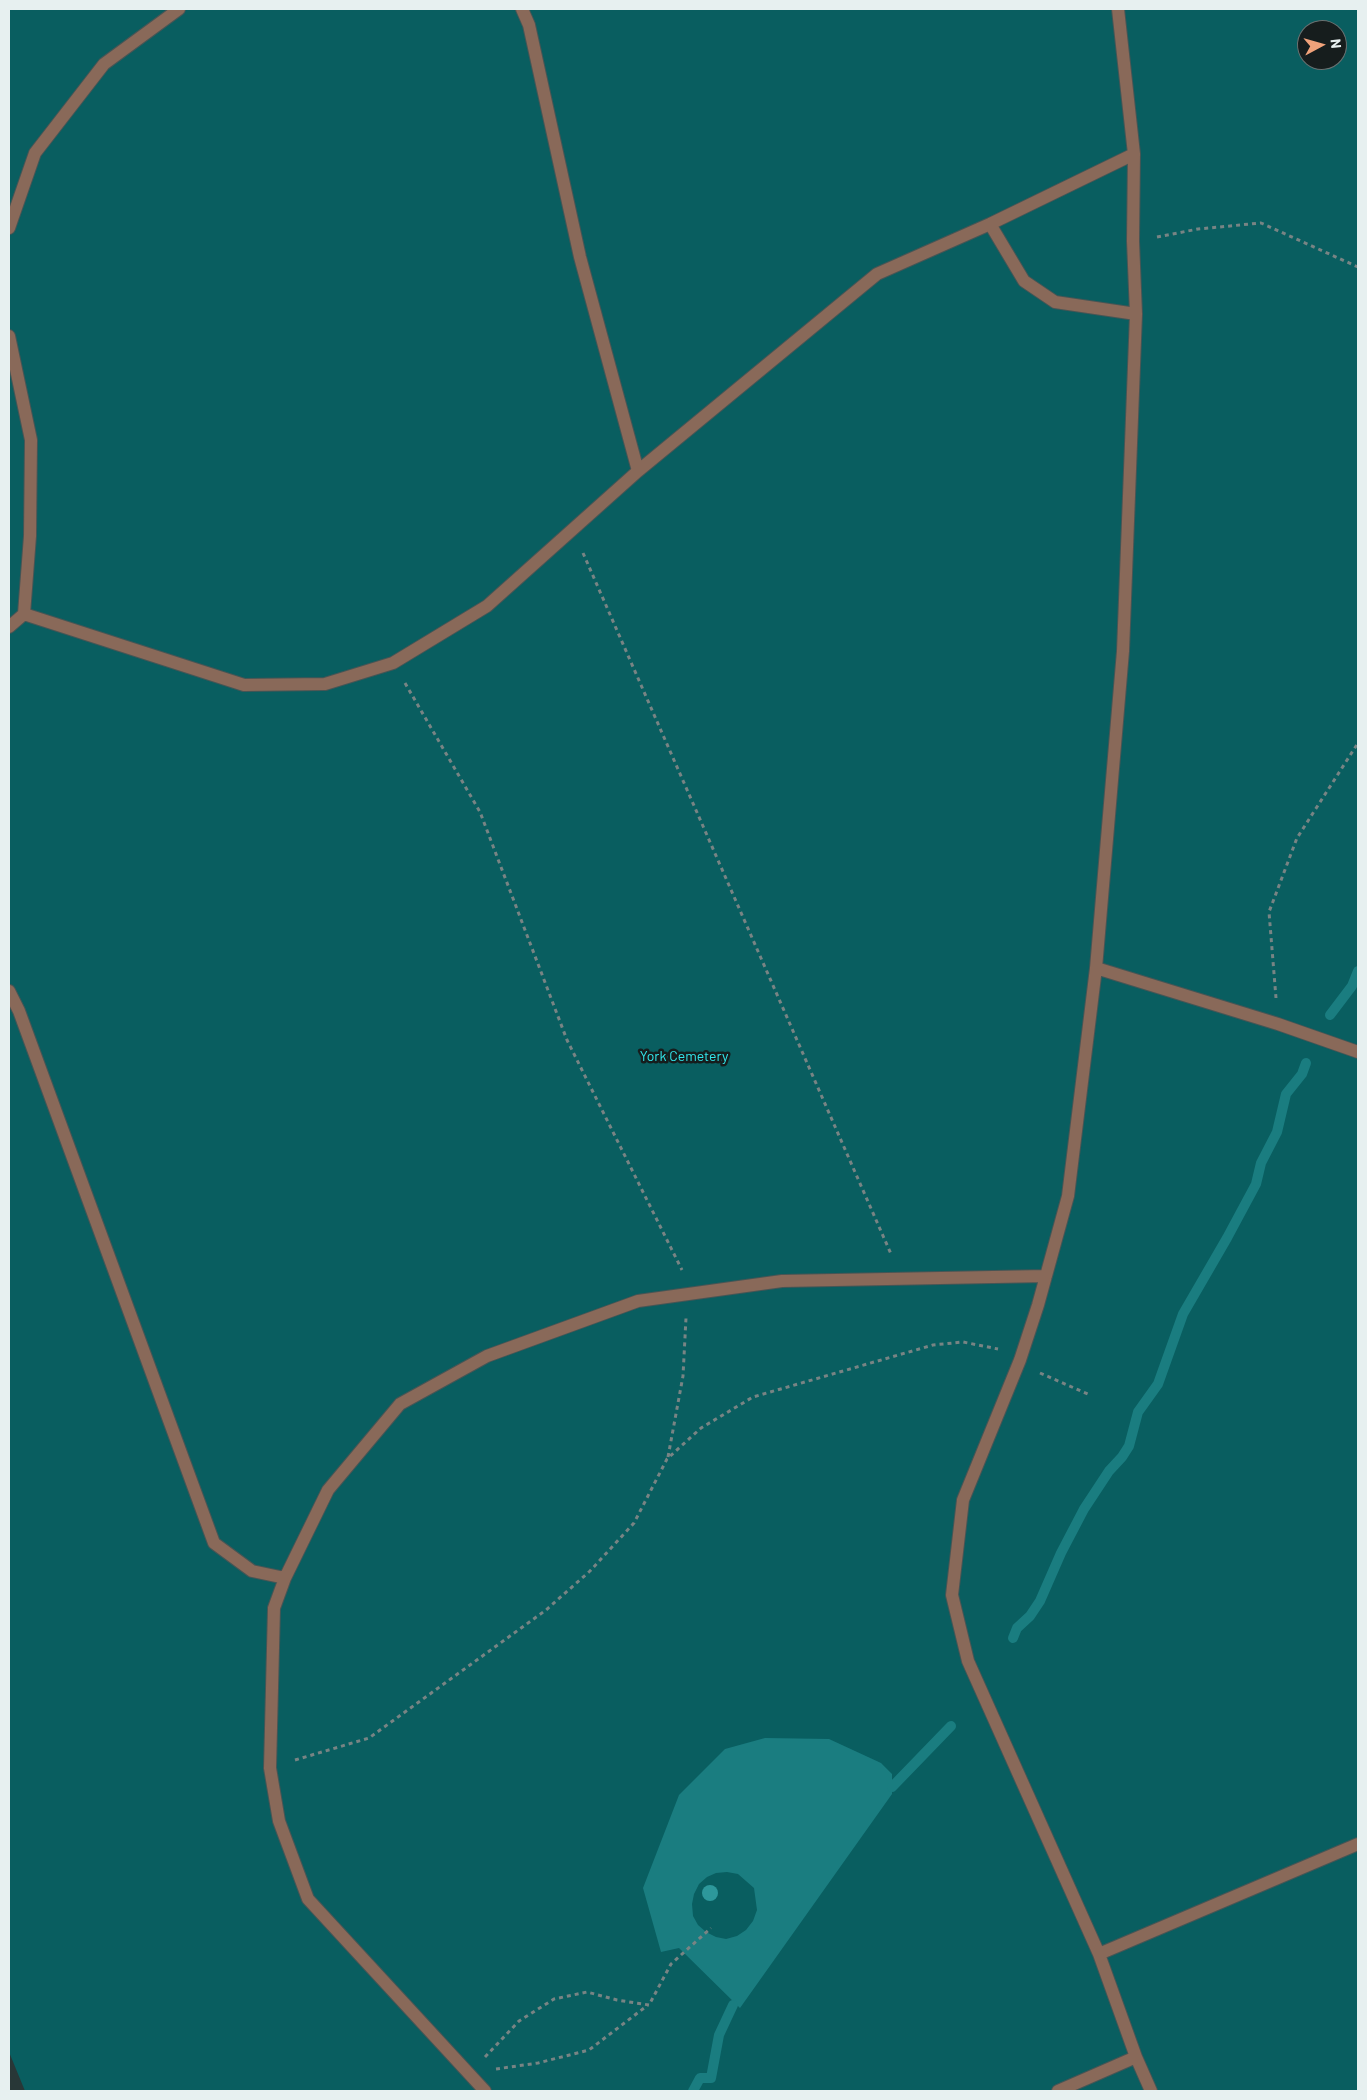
<!DOCTYPE html>
<html>
<head>
<meta charset="utf-8">
<style>
	body { margin:0 }
	#map { position:relative; width:1367px; height:2100px; overflow:hidden; background:#283737; font-family:Barlow,sans-serif }
	canvas { display:block }
	.frame { position:absolute; inset:0; border:10px solid #e7f0f0; pointer-events:none }
	.north { position:absolute; left:1297px; top:20px; width:50px; height:50px; box-sizing:border-box; background:#161d1d; border:1px solid #6a7171; border-radius:50%; rotate:84deg; font-size:14px; font-weight:700; line-height:20px; text-align:center; color:#e7f0f0 }
	.north::after { content:''; display:block; margin:auto; width:18px; height:22px; background:#f0a27a; clip-path:polygon(50% 0,100% 100%,50% 72%,0 100%) }
</style>
</head>
<body>
<div id="map">
<canvas width="1367" height="2100"></canvas>
<div class="frame"></div>
<div class="north">N</div>
</div>
<script>
const g = document.querySelector('canvas').getContext('2d');
g.lineJoin = 'round';
function paint(path, color) {
  g.fillStyle = color;
  g.fill(path, 'evenodd');
}
function shape(rows) {
  const path = new Path2D();
  for (const r of rows) {
    path.moveTo(r[0], r[1]);
    for (let i = 2; i < r.length; i += 2) path.lineTo(r[i], r[i + 1]);
  }
  return path;
}
function stroke(path, color, width, dash) {
  g.strokeStyle = color;
  g.lineWidth = width;
  g.lineCap = dash ? 'butt' : 'round';
  g.setLineDash(dash || []);
  g.stroke(path);
}
function drawText(font, color, halo, rows, align = 'center') {
  g.font = font + ' Barlow,sans-serif';
  g.lineWidth = 5;
  g.setLineDash([]);
  g.textBaseline = 'middle';
  g.strokeStyle = halo;
  g.fillStyle = color;
  for (const [text, x, y, turn = 0] of rows) {
    g.save();
    g.translate(x, y);
    g.rotate((+turn || 0) * Math.PI / 180);
    g.textAlign = isNaN(turn) ? turn : align;
    if (halo) g.strokeText(text, 0, 0);
    g.fillText(text, 0, 0);
    g.restore();
  }
}
const green = shape([
	[9,9,1358,9,1358,2091,25,2091,9,2052],
	[1307,30,1337,30,1337,60,1307,60]
]);
const water = shape([
	[765,1738,829,1739,881,1763,892,1774,892,1794,740,2008,679,1948,661,1952,643,1888,679,1795,725,1749],
	[727,1872,738,1874,754,1888,757,1910,753,1921,746,1930,737,1936,726,1939,716,1937,706,1932,698,1925,693,1916,692,1904,694,1894,699,1884,707,1877,716,1873]
]);
const stream = shape([
	[1330,1015,1352,986,1358,971],
	[1013,1638,1017,1628,1030,1616,1040,1601,1061,1553,1084,1509,1109,1471,1122,1457,1129,1446,1138,1412,1158,1384,1183,1314,1227,1238,1256,1184,1261,1163,1277,1132,1286,1094,1302,1074,1306,1063],
	[892,1787,951,1726],
	[693,2091,700,2078,711,2078,719,2035,733,2005]
]);
const path = shape([
	[1157,237,1198,229,1261,223,1358,267],
	[583,553,891,1254],
	[405,683,480,812,567,1040,682,1270],
	[1276,998,1269,912,1297,838,1358,743],
	[1040,1373,1090,1395],
	[668,1457,683,1376,686,1318],
	[295,1760,369,1738,546,1610,590,1571,634,1523,667,1459,701,1428,753,1397,933,1345,963,1342,998,1349],
	[485,2057,519,2021,554,1999,587,1992,617,2000,649,2005,671,1964,711,1928],
	[496,2069,538,2063,589,2050,648,2005]
]);
const service = shape([
	[522,9,529,25,580,257,638,471],
	[1118,9,1134,154,1133,241,1136,314,1123,651,1096,968,1068,1196,1038,1305,1020,1360,963,1500,952,1595,968,1661,1099,1954,1136,2057,1151,2091],
	[990,224,1024,281,1055,302,1136,314],
	[9,228,35,153,104,64,179,9],
	[9,336,31,440,30,536,24,614,9,627],
	[24,614,244,685,325,684,393,663,487,606,638,471,877,274,990,224,1134,154],
	[1096,968,1278,1024,1358,1052],
	[9,991,19,1011,214,1543,252,1571,285,1578],
	[1099,1954,1358,1844],
	[485,2091,308,1899,279,1821,270,1768,274,1608,285,1578,328,1490,400,1404,487,1356,638,1301,782,1281,1046,1276],
	[1058,2091,1136,2057]
]);
const trees = [
	[710,1893]
];
const parkNames = [
	["York Cemetery",684,1056]
];
paint(green, '#095e60');
paint(water, '#1a7d80');
stroke(stream, '#1a7d80', 10);
stroke(service, '#475555', 14);
stroke(path, '#788484', 3, [4, 4]);
stroke(service, '#896959', 12);
g.fillStyle = '#2d989b';
for (const [x, y] of trees) {
  g.beginPath();
  g.arc(x, y, 8, 0, 2 * Math.PI);
  g.fill();
}
drawText('14px', '#31e7ec', '#161d1d', parkNames);
</script>
</body>
</html>
